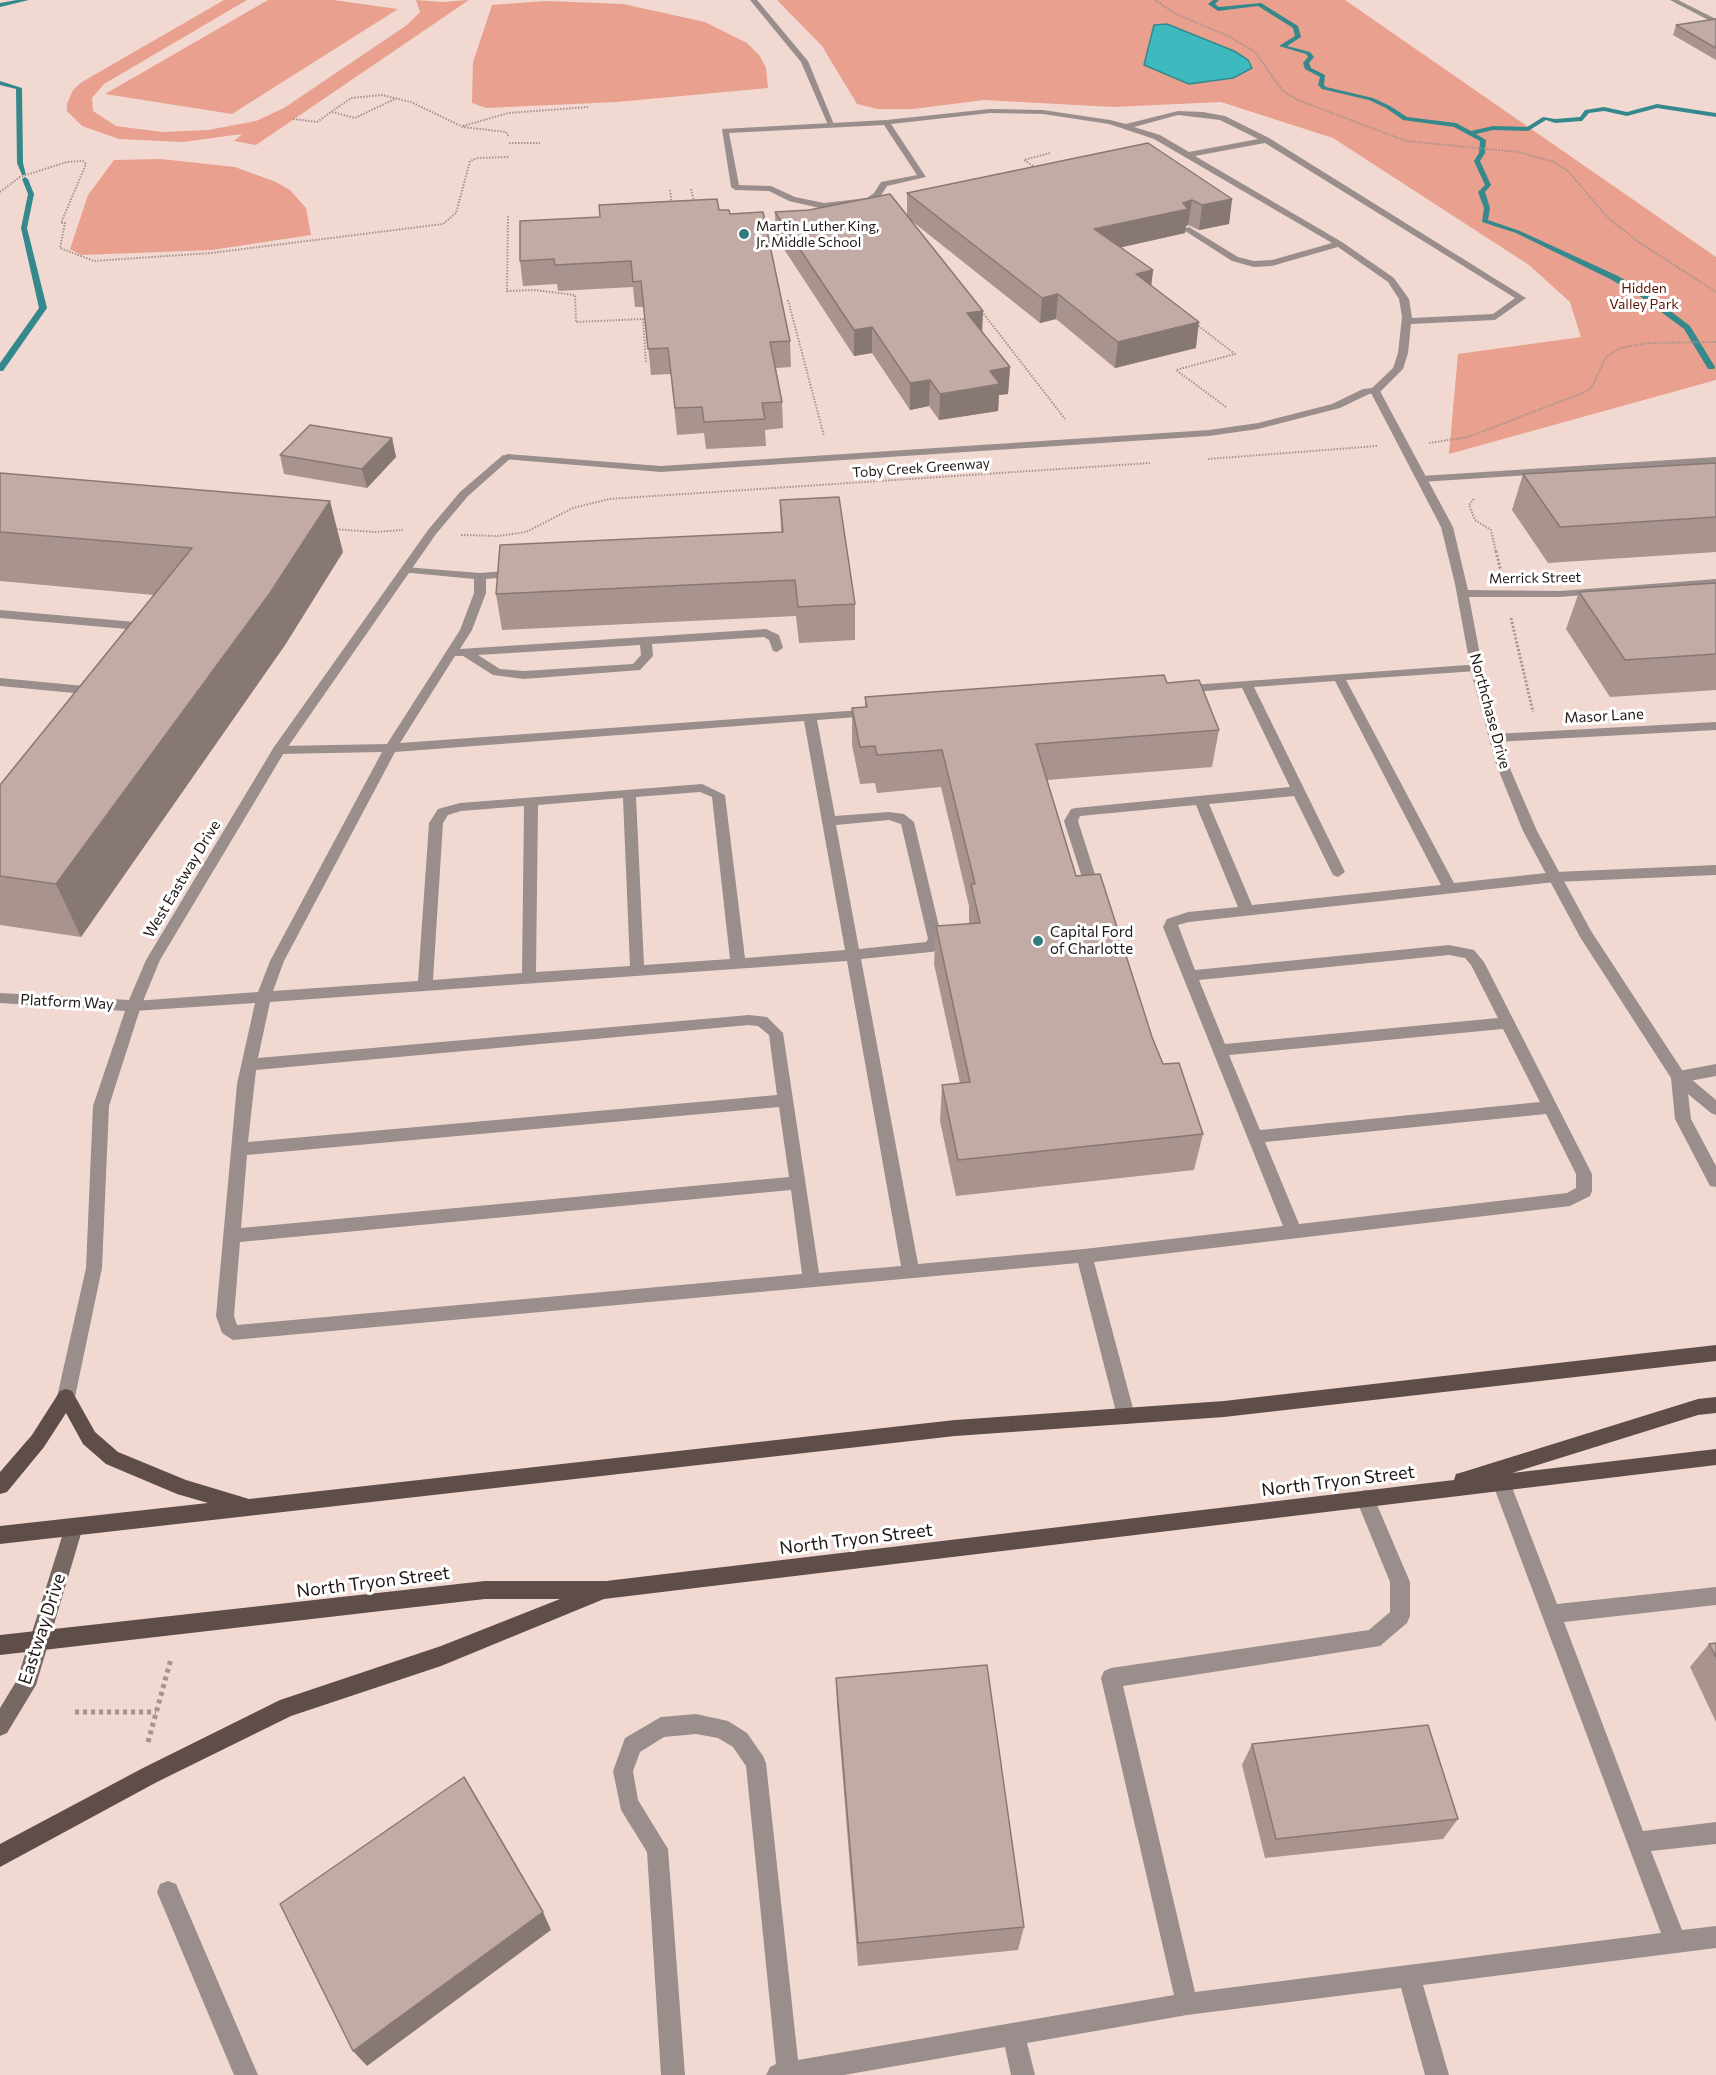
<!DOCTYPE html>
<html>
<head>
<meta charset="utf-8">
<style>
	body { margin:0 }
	canvas { display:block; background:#f1d9d2 }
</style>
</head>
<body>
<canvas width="1716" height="2075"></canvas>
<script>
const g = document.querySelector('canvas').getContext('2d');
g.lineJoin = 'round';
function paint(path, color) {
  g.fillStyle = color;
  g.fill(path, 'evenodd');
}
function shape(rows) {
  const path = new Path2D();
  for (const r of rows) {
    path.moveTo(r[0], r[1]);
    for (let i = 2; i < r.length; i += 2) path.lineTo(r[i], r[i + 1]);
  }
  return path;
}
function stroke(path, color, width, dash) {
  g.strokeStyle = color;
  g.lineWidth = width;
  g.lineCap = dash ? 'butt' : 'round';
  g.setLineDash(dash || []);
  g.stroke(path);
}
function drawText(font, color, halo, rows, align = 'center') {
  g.font = font + ' Commissioner,sans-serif';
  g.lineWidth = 6;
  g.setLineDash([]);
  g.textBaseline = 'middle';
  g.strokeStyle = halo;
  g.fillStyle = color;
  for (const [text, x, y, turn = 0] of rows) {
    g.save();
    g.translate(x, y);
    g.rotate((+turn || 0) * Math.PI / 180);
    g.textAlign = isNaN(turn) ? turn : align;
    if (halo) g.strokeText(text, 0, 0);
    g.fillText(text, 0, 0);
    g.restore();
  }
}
const green = shape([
	[224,0,247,0,104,84,92,98,93,111,116,126,162,132,208,130,256,121,284,108,407,25,420,12,416,0,442,2,469,0,256,145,234,141,242,134,183,142,119,139,82,126,67,111,67,104,73,90,82,82],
	[268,0,333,0,398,9,232,114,105,94],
	[777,0,1345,0,1716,257,1716,380,1449,454,1458,354,1581,337,1570,302,1529,265,1333,138,1221,102,1113,107,984,100,913,109,877,109,857,104,822,46],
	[546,1,623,4,705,22,747,43,760,56,766,68,768,88,617,102,486,108,472,103,473,62,492,5],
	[161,159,235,167,276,182,290,190,306,208,311,235,212,250,81,255,70,249,88,195,114,160]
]);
const water = shape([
	[1167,24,1234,51,1248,60,1252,68,1233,78,1189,84,1144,65,1154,25,1167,24]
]);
const stream = shape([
	[17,0,29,0,0,7,0,3,17,0],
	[1213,0,1219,0,1215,4,1219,7,1261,3,1298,26,1301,37,1287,46,1310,52,1314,57,1309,63,1311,68,1325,75,1324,85,1326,87,1373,98,1390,106,1407,117,1456,123,1471,131,1493,126,1527,127,1543,117,1555,119,1580,117,1585,110,1604,107,1627,112,1657,104,1716,113,1716,117,1657,108,1627,116,1604,111,1589,113,1582,121,1555,123,1546,120,1528,131,1493,130,1476,134,1486,140,1485,153,1480,161,1491,185,1485,192,1490,208,1488,220,1520,231,1618,276,1647,293,1690,326,1715,367,1714,369,1708,369,1684,329,1641,297,1612,280,1516,233,1482,222,1484,208,1478,192,1485,185,1474,161,1479,153,1480,141,1454,127,1403,120,1386,108,1369,100,1322,89,1318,85,1320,77,1305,69,1303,63,1308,57,1306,54,1279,46,1295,36,1293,28,1258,6,1218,11,1208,4,1213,0],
	[0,81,22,88,23,163,26,175,22,175,17,163,16,89,0,85,0,81],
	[25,177,28,179,34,194,27,228,47,308,3,371,0,371,0,363,39,308,21,228,28,194,22,179,25,177]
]);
const pathFar2 = shape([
	[1155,0,1176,14,1228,36,1255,52,1283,91,1298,100,1406,141,1518,152,1554,162,1568,171,1607,217,1640,243,1716,292],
	[332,112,355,118,397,98],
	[293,119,317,122,351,98,382,95,411,102,463,127,506,132,509,137],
	[463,126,508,113,588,107],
	[509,143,540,143],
	[1038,169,1024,160,1050,153],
	[691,189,695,205],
	[670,190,672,206],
	[0,192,20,177,67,162,83,161,86,164,61,223,65,223,60,248,94,261,211,253,443,224,456,213,470,161,478,158,509,157],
	[508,216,507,291,534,290,575,295,576,322,643,319,646,362],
	[788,300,824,436],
	[980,309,1065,419],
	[1196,324,1235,354,1176,370,1226,407],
	[1429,443,1468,437,1585,392,1592,387,1606,357,1620,348,1648,343,1716,342],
	[1208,459,1377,446],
	[1474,499,1469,505,1475,520,1491,530,1496,552],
	[333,529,375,532,403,530],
	[461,535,498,536,526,532,573,508,609,499,1150,463]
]);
const pathFar1 = shape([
	[1496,551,1501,572],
	[1511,618,1533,712]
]);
const path = shape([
	[75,1712,156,1712],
	[148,1742,171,1659]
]);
const lane = shape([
	[990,109,1043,110,1110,120,1126,124,1178,111,1203,112,1225,116,1269,138,1526,298,1495,320,1411,324,1408,353,1403,369,1379,393,1369,394,1340,408,1258,429,1209,436,661,472,503,459,502,457,507,454,661,466,1209,430,1258,423,1332,404,1363,389,1372,388,1393,368,1398,353,1402,317,1399,299,1388,282,1338,247,1272,266,1254,267,1232,261,1182,229,1189,227,1238,257,1254,261,1272,260,1332,243,1154,139,1109,124,1043,114,990,113,891,124,926,177,887,186,880,197,869,203,824,209,789,201,769,191,735,190,731,187,722,129,886,120,990,109],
	[1178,115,1220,120,1258,139,1189,152,1160,135,1134,127,1178,115],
	[884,125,917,175,881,182,874,193,867,198,824,203,795,197,771,186,739,185,729,133,884,125],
	[1265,143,1515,298,1493,314,1412,318,1409,299,1394,278,1342,242,1195,156,1265,143],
	[1716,457,1716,463,1421,482,1416,479,1421,476,1716,457],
	[405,567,480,573,518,570,524,573,518,576,486,579,486,593,472,630,460,649,766,629,779,635,783,648,777,652,773,651,769,640,764,637,652,644,653,656,640,670,524,679,493,675,463,656,455,656,400,743,875,709,875,715,871,716,817,720,835,816,889,812,904,814,914,822,942,939,936,951,931,952,861,959,918,1264,1084,1249,1283,1226,1163,927,1167,919,1188,912,1238,907,1196,805,1080,816,1078,821,1100,890,1093,895,1086,890,1064,821,1071,809,1076,808,1290,787,1242,688,1182,693,1178,692,1178,686,1481,664,1483,667,1477,671,1346,680,1454,883,1555,872,1716,865,1716,875,1555,882,1189,922,1178,925,1195,970,1449,945,1474,950,1484,962,1592,1174,1592,1191,1590,1196,1570,1206,1094,1262,1135,1416,1132,1422,1126,1424,1120,1422,1117,1416,1078,1263,233,1340,222,1333,216,1316,237,1084,255,1003,134,1011,127,1006,134,1001,258,992,270,961,382,752,279,754,273,750,279,746,387,744,460,630,474,593,474,579,401,572,399,570,405,567],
	[640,645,641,655,633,664,524,671,500,669,478,655,640,645],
	[1335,681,1441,885,1252,905,1209,804,1294,796,1333,875,1338,877,1345,872,1254,687,1335,681],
	[804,721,845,950,745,958,725,795,702,784,460,803,438,809,429,823,418,981,273,991,284,961,395,752,804,721],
	[700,792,712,797,730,959,644,965,636,797,700,792],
	[623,798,630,966,536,972,538,805,623,798],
	[524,806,522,973,433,980,443,823,448,815,461,811,524,806],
	[889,820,901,824,928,939,926,942,859,949,836,825,889,820],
	[1449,955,1465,958,1471,965,1498,1018,1225,1044,1199,980,1449,955],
	[847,961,901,1266,819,1273,783,1033,767,1017,749,1015,258,1058,270,1002,847,961],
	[749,1025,758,1026,769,1035,777,1095,248,1142,256,1070,749,1025],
	[1503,1029,1540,1102,1260,1130,1229,1055,1503,1029],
	[779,1107,789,1177,241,1228,247,1155,779,1107],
	[1546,1114,1576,1174,1576,1188,1567,1193,1299,1224,1265,1142,1546,1114],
	[791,1190,802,1274,237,1325,234,1316,240,1242,791,1190],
	[0,678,85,686,91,690,85,694,0,686,0,678],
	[1716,722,1716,730,1495,742,1489,738,1495,734,1716,722],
	[1716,1064,1716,1076,1679,1083,1674,1081,1671,1077,1674,1073,1679,1071,1716,1064],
	[1501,1474,1508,1476,1510,1482,1557,1604,1716,1587,1716,1605,1564,1622,1643,1831,1716,1822,1716,1844,1651,1851,1682,1930,1716,1926,1716,1948,1423,1985,1449,2075,1425,2075,1401,1988,1187,2015,1027,2043,1035,2075,1011,2075,1005,2047,844,2075,766,2075,770,2067,776,2064,746,1766,733,1747,718,1738,696,1734,664,1737,640,1752,633,1771,638,1800,668,1849,685,2075,661,2075,647,1852,621,1810,613,1771,625,1738,661,1717,696,1714,728,1721,747,1733,763,1756,766,1763,798,2060,1174,1995,1101,1678,1104,1671,1111,1668,1369,1630,1390,1612,1390,1582,1356,1499,1358,1493,1365,1490,1372,1493,1410,1582,1410,1616,1407,1623,1380,1646,1123,1686,1195,1992,1661,1933,1492,1482,1494,1476,1501,1474],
	[168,1881,176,1884,258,2075,234,2075,157,1892,160,1884,168,1881]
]);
const street = shape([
	[750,0,757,0,808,61,835,127,828,125,801,62,750,0],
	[1670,0,1678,0,1716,19,1716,24,1670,0],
	[1375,388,1380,391,1453,527,1468,590,1560,591,1716,579,1716,585,1560,597,1469,597,1484,676,1508,764,1537,831,1591,931,1684,1073,1716,1100,1716,1115,1711,1113,1688,1094,1691,1119,1716,1166,1716,1187,1710,1186,1675,1119,1671,1078,1580,937,1523,831,1496,764,1472,676,1455,584,1441,527,1370,391,1375,388],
	[503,455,512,457,468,496,436,534,285,751,160,960,141,1006,109,1106,102,1268,75,1397,72,1403,66,1405,60,1403,57,1397,86,1268,93,1106,125,1011,0,1003,0,993,129,1000,146,960,274,747,428,530,460,492,503,455],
	[0,610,135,622,141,626,131,640,127,641,121,637,127,629,0,618,0,610]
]);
const secondary = shape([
	[74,1518,81,1521,83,1527,36,1685,7,1733,0,1736,0,1708,17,1680,65,1527,67,1521,74,1518]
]);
const primary = shape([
	[1716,1345,1716,1361,1224,1417,955,1436,0,1544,0,1526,208,1503,177,1494,106,1464,83,1444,66,1413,44,1447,7,1492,0,1494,0,1472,32,1435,60,1391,66,1389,72,1391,95,1432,118,1452,186,1480,249,1499,955,1420,1224,1401,1716,1345],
	[1716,1397,1716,1413,1698,1415,1512,1473,1716,1449,1716,1465,604,1599,441,1666,291,1716,157,1782,0,1867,0,1844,143,1768,280,1700,441,1646,560,1599,485,1599,0,1655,0,1635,485,1581,606,1581,1454,1480,1456,1474,1463,1472,1698,1399,1716,1397]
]);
const wall = shape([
	[1716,19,1716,60,1673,35,1676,25],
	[907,193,1232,199,1229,224,1199,230,1188,225,1186,226,1185,233,1121,247,1153,270,1151,286,1196,348,1115,368,1056,319,1040,323,913,222,982,332,1010,367,1008,394,999,395,998,411,939,420,929,406,910,410,872,353,854,356,776,237,775,212,907,215],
	[719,210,730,214,790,341,791,367,776,368,782,402,783,428,765,430,766,446,706,449,704,433,677,435,671,374,651,375,644,307,635,307,633,287,558,291,557,284,523,286,520,261],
	[392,438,396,457,367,488,284,474,280,455],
	[1716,463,1716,552,1548,563,1512,510,1523,474],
	[0,473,343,552,285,645,81,937,0,925,0,785,154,595,0,581],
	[780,500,855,604,855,640,799,643,796,616,502,630,496,594,781,532],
	[1716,583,1716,690,1610,697,1566,629,1579,592],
	[1167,683,1219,730,1212,767,1047,780,1076,876,1152,1037,1163,1064,1203,1134,1194,1170,956,1196,940,1121,942,1085,960,1083,934,964,936,926,969,924,969,906,941,787,877,793,875,783,860,784,852,745,852,708,865,707,865,697],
	[1716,1643,1716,1722,1690,1667,1709,1644],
	[836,1678,1024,1927,1018,1950,858,1966,837,1706],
	[1252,1744,1458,1819,1443,1839,1265,1858,1242,1765]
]);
const shadedWall = shape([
	[1232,199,1229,224,1199,230,1202,205],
	[1192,200,1188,225,1186,226,1185,233,1092,254,1094,229],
	[1153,270,1150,296,1136,274],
	[1058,294,1056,319,1040,323,1042,298],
	[983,311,982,336,967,313],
	[1199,322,1196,348,1115,368,1118,342],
	[872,327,872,353,854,356,854,330],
	[1010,367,1008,394,999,395,998,411,939,420,940,394,990,371],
	[930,380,929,406,910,410,910,383],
	[392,438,396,457,367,488,362,469],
	[330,501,343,552,285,645,81,937,56,884],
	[543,1912,551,1930,367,2066,353,2051]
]);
const building = shape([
	[1716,19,1716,48,1676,25,1716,19],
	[1148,143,1232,199,1202,205,1192,200,1183,203,1188,209,1094,229,1153,270,1136,274,1199,322,1118,342,1058,294,1042,298,907,193,1148,143],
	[890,194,983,311,967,313,1010,367,990,371,1000,384,940,394,930,380,910,383,872,327,854,330,775,212,809,210,890,194],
	[717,199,719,210,729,210,730,214,763,212,790,341,770,342,782,402,762,403,765,419,704,422,702,407,675,408,668,348,648,349,641,281,633,282,631,261,555,265,554,259,520,261,520,221,600,217,599,205,717,199],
	[310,425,392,438,362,469,280,455,310,425],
	[1716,463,1716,517,1560,527,1523,474,1716,463],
	[0,473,330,501,270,593,56,884,0,876,0,785,192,548,0,532,0,473],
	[839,497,855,604,798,607,795,580,496,594,500,545,783,532,780,500,839,497],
	[1716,583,1716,654,1625,660,1579,592,1716,583],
	[1164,675,1167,683,1199,680,1219,730,1036,744,1076,876,1100,874,1152,1037,1163,1064,1179,1063,1203,1134,958,1160,942,1085,970,1082,936,926,980,923,971,884,975,884,942,750,877,755,875,746,860,747,852,708,867,707,865,697,1164,675],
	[1716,1643,1716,1657,1709,1644,1716,1643],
	[987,1665,1024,1927,858,1943,836,1678,987,1665],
	[1428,1725,1458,1819,1276,1839,1252,1744,1428,1725],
	[464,1777,543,1912,353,2051,280,1904,464,1777]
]);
const markers = [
	[744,234,6,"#327c7f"],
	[1038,941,6,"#327c7f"]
];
const farPoinames = [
	["Martin Luther King,",756,226],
	["Jr. Middle School",756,242]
];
const farParknames = [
	["Hidden",1644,288],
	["Valley Park",1644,304]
];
const farStreetnames = [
	["Toby Creek Greenway",921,468,-4],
	["Merrick Street",1535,578,-1]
];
const streetNames = [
	["Northchase Drive",1490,711,75],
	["Masor Lane",1604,716,-3],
	["West Eastway Drive",182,879,-59],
	["Platform Way",67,1002,3]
];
const poiNames = [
	["Capital Ford",1050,932],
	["of Charlotte",1050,949]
];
const nearStreetnames = [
	["North Tryon Street",1338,1481,-7],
	["North Tryon Street",856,1539,-7],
	["North Tryon Street",373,1582,-7],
	["Eastway Drive",42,1629,-72]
];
paint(green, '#e9a08e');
paint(water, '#3ebabf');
stroke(water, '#35898c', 1.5);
paint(stream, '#35898c');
stroke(pathFar2, '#a5938d', 2, [1.5, 1.5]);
stroke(pathFar1, '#a5938d', 3, [2, 2]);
stroke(path, '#a5938d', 5, [4, 4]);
paint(lane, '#998e8c');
paint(street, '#998e8c');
paint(secondary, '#776864');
paint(primary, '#5e4d49');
paint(wall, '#a8938e');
paint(shadedWall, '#887874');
paint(building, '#c3aba5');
stroke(building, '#887874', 1.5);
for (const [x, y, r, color] of markers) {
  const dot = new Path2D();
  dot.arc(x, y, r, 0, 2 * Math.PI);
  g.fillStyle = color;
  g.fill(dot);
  stroke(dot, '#fff', 2);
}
drawText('14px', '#1f1714', '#fff', farPoinames, 'left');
drawText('14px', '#5f1604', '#fff', farParknames);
drawText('14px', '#1f1714', '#fff', farStreetnames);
drawText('15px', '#1f1714', '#fff', streetNames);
drawText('15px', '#1f1714', '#fff', poiNames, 'left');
drawText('18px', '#1f1714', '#fff', nearStreetnames);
</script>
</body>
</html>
